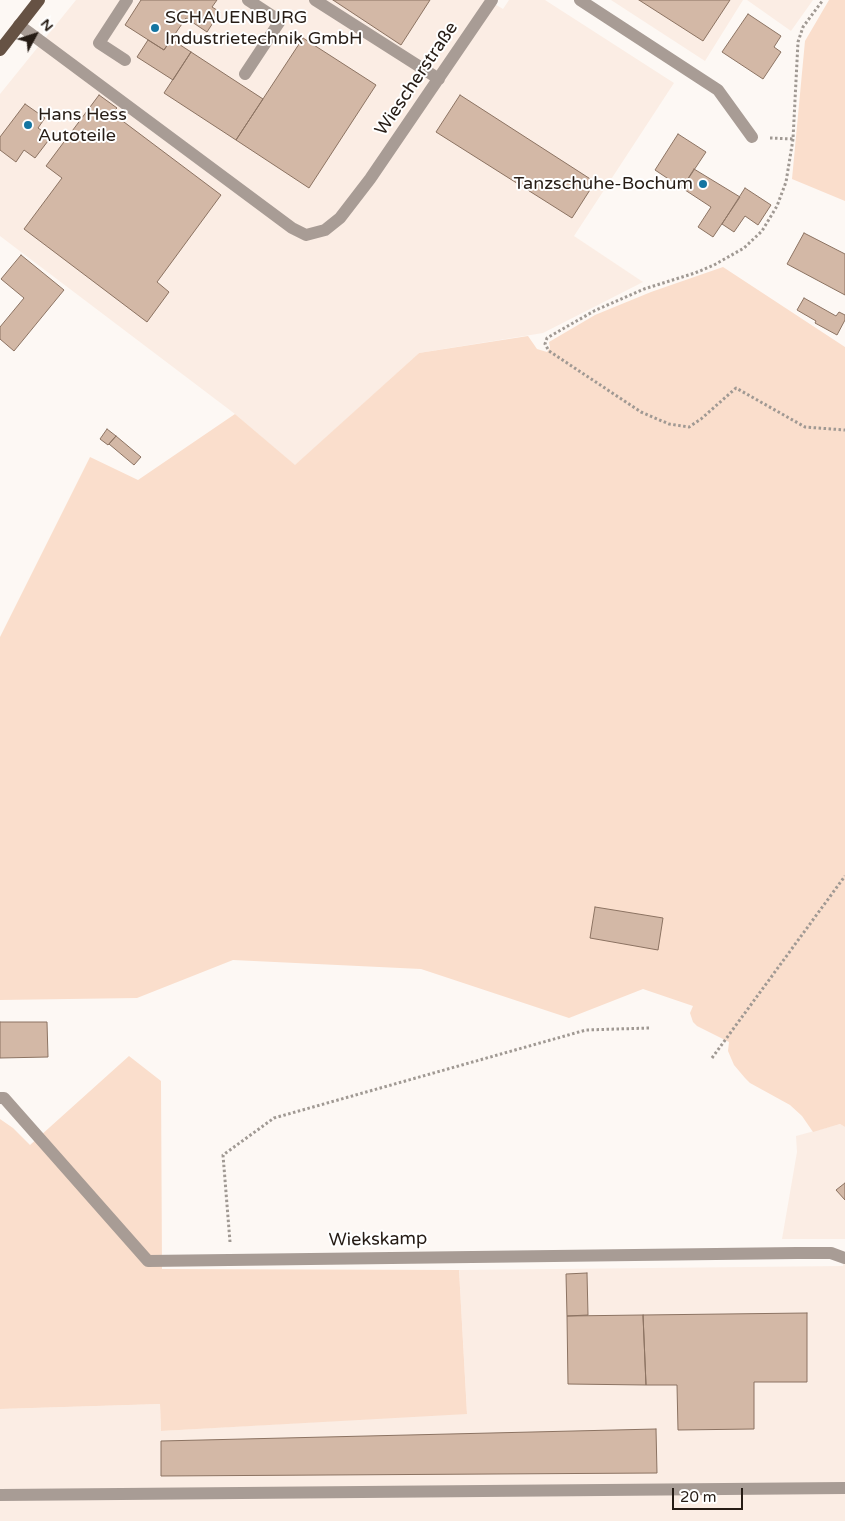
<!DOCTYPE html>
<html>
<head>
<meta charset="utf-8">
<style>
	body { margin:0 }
	#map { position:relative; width:845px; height:1521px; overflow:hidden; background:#fdf8f4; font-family:"Varela Round",sans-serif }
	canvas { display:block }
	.north { position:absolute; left:10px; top:10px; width:50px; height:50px; -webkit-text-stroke:4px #fff; paint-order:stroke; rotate:50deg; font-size:14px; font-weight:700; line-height:20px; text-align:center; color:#261c15 }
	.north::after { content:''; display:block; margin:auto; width:18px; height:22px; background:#261c15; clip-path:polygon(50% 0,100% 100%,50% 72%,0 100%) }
	.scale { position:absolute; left:672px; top:1488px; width:71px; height:22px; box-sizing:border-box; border:2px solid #261c15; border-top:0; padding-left:6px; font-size:15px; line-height:18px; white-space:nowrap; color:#261c15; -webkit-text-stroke:4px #fff; paint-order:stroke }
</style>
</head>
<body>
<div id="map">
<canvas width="845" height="1521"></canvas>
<div class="north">N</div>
<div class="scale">20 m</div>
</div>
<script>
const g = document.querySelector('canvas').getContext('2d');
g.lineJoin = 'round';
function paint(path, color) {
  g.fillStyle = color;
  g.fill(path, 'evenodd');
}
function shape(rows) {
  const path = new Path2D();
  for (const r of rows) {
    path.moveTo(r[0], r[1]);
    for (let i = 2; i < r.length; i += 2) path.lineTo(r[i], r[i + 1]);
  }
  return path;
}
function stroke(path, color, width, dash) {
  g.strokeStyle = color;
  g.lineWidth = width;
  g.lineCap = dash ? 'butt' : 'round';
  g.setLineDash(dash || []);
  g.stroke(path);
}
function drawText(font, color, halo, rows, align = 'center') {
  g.font = font + ' "Varela Round",sans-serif';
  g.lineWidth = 4;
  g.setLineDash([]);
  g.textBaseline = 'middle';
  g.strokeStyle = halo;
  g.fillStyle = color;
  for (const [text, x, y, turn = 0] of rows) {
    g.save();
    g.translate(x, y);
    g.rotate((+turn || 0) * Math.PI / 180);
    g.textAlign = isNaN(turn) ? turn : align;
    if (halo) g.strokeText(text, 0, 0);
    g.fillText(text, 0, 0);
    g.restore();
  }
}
const built = shape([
	[76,0,488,0,503,9,509,0,545,0,674,83,574,236,643,282,543,333,419,353,295,466,235,414,0,236,0,94],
	[611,0,743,0,705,61],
	[747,0,813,0,791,31],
	[840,1124,845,1127,845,1239,782,1239,797,1152,796,1136],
	[845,1258,845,1521,0,1521,0,1409,160,1404,161,1431,467,1413,459,1270,843,1266]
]);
const green = shape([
	[829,0,845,0,845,201,792,179,805,41],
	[723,267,845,347,845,1127,840,1124,813,1132,802,1116,790,1105,750,1083,745,1078,734,1065,728,1051,729,1042,697,1026,693,1022,690,1013,693,1006,643,989,569,1018,421,969,233,960,137,998,0,1000,0,637,90,457,138,480,235,414,295,465,419,353,528,336,537,349,547,352,550,348,549,342,595,315,651,292],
	[129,1056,161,1081,162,1269,459,1270,467,1414,161,1431,160,1404,0,1409,0,1119,13,1128,30,1145]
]);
const building = shape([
	[141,0,217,0,212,7,220,12,207,32,186,18,164,50,125,25,141,0],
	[333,0,430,0,401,45,333,0],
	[639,0,730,0,703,41,639,0],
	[748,14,781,36,774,47,781,52,763,79,722,52,748,14],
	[303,38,376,85,309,188,236,140,303,38],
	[171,39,191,52,173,80,137,57,148,40,164,50,171,39],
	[191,52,263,99,236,140,164,93,191,52],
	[99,95,117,108,112,113,221,195,157,282,169,292,147,322,24,229,62,178,46,166,99,95],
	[460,95,595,182,572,218,436,132,460,95],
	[25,104,45,118,38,128,51,137,35,158,24,150,16,162,0,150,0,137,25,104],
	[678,134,706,152,682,188,655,170,678,134],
	[694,169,740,197,713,237,698,227,711,207,682,188,694,169],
	[745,188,771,205,758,225,745,216,734,232,722,224,745,188],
	[804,233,845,254,845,295,787,264,804,233],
	[21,255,64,290,14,351,0,339,0,327,24,298,1,279,21,255],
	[804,298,836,316,839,312,845,315,845,320,837,335,815,323,816,321,797,310,804,298],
	[107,429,116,436,108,445,100,439,107,429],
	[116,436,141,457,134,465,109,444,116,436],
	[595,907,663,918,658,950,590,938,595,907],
	[0,1022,47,1022,48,1057,0,1058,0,1022],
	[845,1183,845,1200,836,1190,845,1183],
	[587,1273,588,1315,567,1316,566,1274,587,1273],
	[807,1313,807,1382,754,1382,754,1429,678,1430,677,1385,646,1385,643,1315,807,1313],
	[643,1315,646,1385,568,1384,567,1316,643,1315],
	[656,1429,657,1473,161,1476,161,1441,656,1429]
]);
const path = shape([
	[770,138,793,139,798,42,803,27,823,0],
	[793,139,786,182,777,206,762,231,744,248,714,265,695,273,644,289,594,311,547,338,545,344,549,351,641,412,669,424,689,427,701,419,736,388,805,427,845,430],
	[712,1058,845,876],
	[230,1242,223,1155,274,1118,586,1030,649,1028]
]);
const minor = shape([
	[315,0,439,79],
	[580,0,718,90,752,137],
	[19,25,292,228,306,235,325,230,340,218,370,179,492,0],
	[125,60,99,43,127,0],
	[245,74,280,21,248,0],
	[0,1098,4,1098,148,1261,797,1253,831,1253,845,1258],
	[0,1495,845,1488]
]);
const major = shape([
	[0,50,39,0]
]);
const markers = [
	[155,28,5,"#1475a2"],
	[28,125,5,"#1475a2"],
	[703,184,5,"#1475a2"]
];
const poiNames = [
	["SCHAUENBURG",165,18],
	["Industrietechnik GmbH",165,39],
	["Hans Hess",38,115],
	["Autoteile",38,136],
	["Tanzschuhe-Bochum",693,184,"right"]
];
const streetNames = [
	["Wiescherstraße",417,79,-56],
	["Wiekskamp",378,1240,-1]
];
paint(built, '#fbede4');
paint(green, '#fadecc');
paint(building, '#d3b8a6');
stroke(building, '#8c7362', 1);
stroke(path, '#a09993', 3, [2.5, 2.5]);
stroke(minor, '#a89c95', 12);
stroke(major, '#665244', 12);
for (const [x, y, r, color] of markers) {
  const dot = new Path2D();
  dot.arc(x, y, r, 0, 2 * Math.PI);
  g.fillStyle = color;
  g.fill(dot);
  stroke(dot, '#fff', 2);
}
drawText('18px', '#261c15', '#fff', poiNames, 'left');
drawText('18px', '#261c15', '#fff', streetNames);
</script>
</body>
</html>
